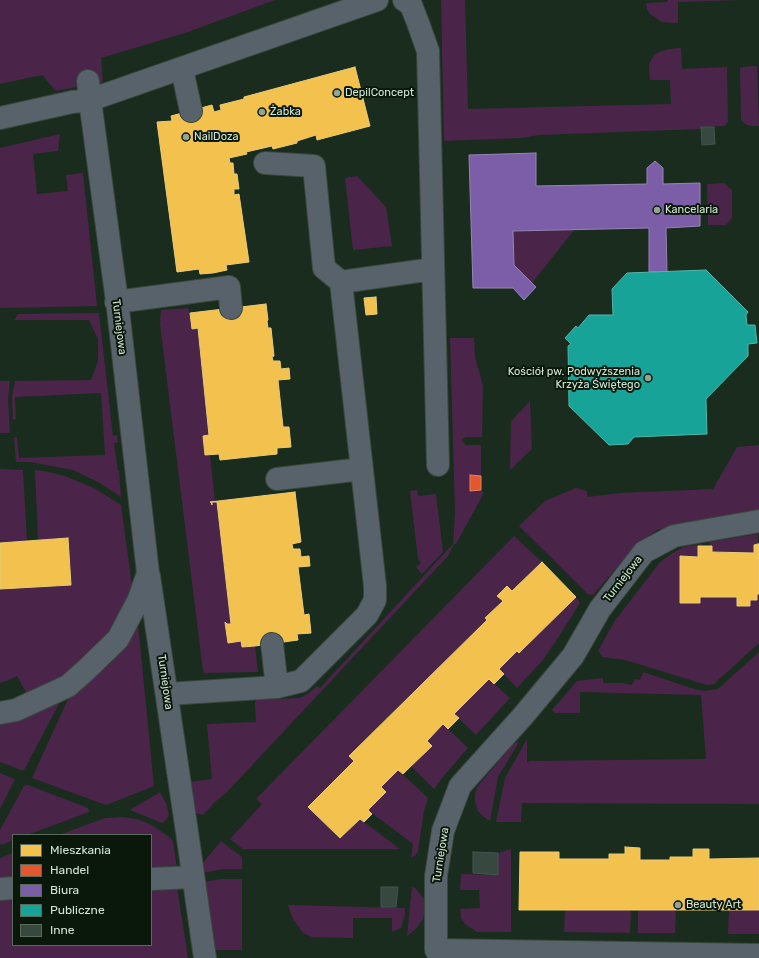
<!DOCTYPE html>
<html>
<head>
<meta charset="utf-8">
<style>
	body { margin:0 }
	#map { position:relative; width:759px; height:958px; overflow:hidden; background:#1a2c1e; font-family:Rubik,sans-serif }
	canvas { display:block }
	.legend { position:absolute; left:12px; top:834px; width:140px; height:112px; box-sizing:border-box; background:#0a180c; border:1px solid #5a6a5c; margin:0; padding:5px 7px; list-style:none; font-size:12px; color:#d2e5d4 }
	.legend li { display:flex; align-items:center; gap:8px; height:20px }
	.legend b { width:20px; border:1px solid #5a6a5c }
</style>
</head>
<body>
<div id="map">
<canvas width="759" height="958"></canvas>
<ul class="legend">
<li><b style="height:11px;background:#f2c14e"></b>Mieszkania</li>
<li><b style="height:11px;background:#e4572e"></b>Handel</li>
<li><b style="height:11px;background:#7b5ea7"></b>Biura</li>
<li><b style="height:11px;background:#17a398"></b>Publiczne</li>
<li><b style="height:11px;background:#374841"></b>Inne</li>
</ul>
</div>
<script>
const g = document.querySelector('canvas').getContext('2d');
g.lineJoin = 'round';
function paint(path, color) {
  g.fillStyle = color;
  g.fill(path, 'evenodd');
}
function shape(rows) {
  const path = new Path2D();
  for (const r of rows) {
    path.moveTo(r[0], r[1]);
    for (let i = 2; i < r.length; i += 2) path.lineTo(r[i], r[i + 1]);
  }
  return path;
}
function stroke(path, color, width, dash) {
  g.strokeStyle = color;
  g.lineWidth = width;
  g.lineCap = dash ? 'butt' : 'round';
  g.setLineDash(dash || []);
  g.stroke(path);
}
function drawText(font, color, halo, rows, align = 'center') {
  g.font = font + ' Rubik,sans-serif';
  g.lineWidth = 4;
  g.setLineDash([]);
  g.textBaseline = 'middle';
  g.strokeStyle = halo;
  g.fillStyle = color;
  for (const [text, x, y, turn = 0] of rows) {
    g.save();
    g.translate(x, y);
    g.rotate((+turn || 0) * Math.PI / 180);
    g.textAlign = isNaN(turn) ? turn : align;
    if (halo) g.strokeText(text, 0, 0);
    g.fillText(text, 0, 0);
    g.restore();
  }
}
const green = shape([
	[0,0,275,0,185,33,101,58,103,82,56,91,42,75,0,84],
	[441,0,465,0,468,109,671,104,670,80,650,80,649,65,651,60,654,55,659,52,669,49,681,48,682,69,727,67,728,121,725,126,701,127,700,129,539,135,522,138,444,141],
	[668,0,741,0,678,2,678,23,662,22,650,14,647,9,646,3,667,2],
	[757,66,759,126,750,126,745,124,741,120,740,67],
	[60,134,58,151,33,154,37,194,68,191,66,175,83,173,97,306,0,308,0,148],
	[357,176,386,207,392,246,353,250,345,178],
	[724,183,732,190,732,218,726,225,708,225,707,184],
	[574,230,532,283,514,265,513,231],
	[188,308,190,313,192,329,198,328,209,435,203,436,205,455,210,455,215,501,211,502,212,505,212,502,217,502,231,624,227,624,226,623,228,642,241,641,242,647,255,646,258,672,205,673,203,671,160,324,161,310],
	[99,313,113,436,117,435,118,442,114,443,118,471,119,471,121,497,100,483,73,470,30,462,16,462,14,437,17,437,19,458,105,455,101,393,15,397,16,419,13,420,12,397,15,381,91,380,98,361,98,339,89,320,14,320,18,314],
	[450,338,474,338,475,357,483,386,482,437,465,437,462,441,466,445,481,445,481,476,471,476,470,490,481,490,484,493,456,544,454,544,448,556,227,792,215,802,203,815,196,813,196,809,185,786,190,782,212,779,207,724,256,722,255,704,256,700,300,698,309,693,317,686,320,688,453,544,455,513],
	[0,381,10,381,8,398,10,433,0,433],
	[530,401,532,449,510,470,511,421],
	[759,445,759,510,695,521,657,530,637,544,593,595,588,594,519,526,545,501,576,488,587,491,587,497,620,493,692,490,713,489,737,447],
	[0,469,23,470,27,541,0,543],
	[35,470,44,471,65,476,94,488,121,505,132,586,123,612,108,633,71,670,51,683,27,694,17,676,9,680,0,683,0,589,71,585,68,538,38,540],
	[417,490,418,496,436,494,443,552,422,574,416,567,421,563,418,559,410,491],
	[758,534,758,544,754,545,754,553,712,552,712,547,710,546,709,542],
	[514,536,542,562,512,591,498,596,503,601,486,618,487,620,349,755,354,761,309,807,340,838,360,819,400,849,243,849,230,839,262,804,256,799],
	[702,544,702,546,698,546,698,557,680,556,680,603,700,603,700,597,737,597,750,606,750,600,757,600,757,594,759,594,759,643,714,684,707,685,625,660,603,657,598,651,614,622,660,562,673,553,683,547],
	[576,597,580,603,556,641,542,661,517,688,499,669,517,651,519,653],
	[138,624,154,786,129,796,106,805,32,778,68,699,72,693],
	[759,652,759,804,522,803,521,822,496,822,505,778,527,739,527,762,531,761,706,759,701,695,580,692,580,713,555,713,552,710,577,681,603,678,603,683,623,683,632,685,635,679,640,680,643,672,694,689,704,691,718,689],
	[489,679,510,698,476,735,454,714],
	[61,700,24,770,21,770,0,762,0,721],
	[443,724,468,748,442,778,434,789,411,766,427,741],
	[519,742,498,777,490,821,484,817,478,811,475,802,475,794,477,787,510,748,515,743],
	[398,770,428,798,424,811,418,851,415,856,411,858,413,844,368,810,386,792,381,787],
	[0,773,15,779,0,809],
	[28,785,88,808,89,812,27,835,13,835,13,840,2,845,0,844,0,830,24,786],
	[160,792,166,803,169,815,165,821,162,823,130,810],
	[123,817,137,819,150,824,168,836,173,841,177,868,151,870,151,835,59,835,105,818],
	[221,841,242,857,242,869,223,869,202,873,202,864],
	[511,849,511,932,477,932,465,924,461,918,460,909,480,908,479,890,460,890,461,874,498,875,498,853],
	[13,853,13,878,0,879,0,858],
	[221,879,242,879,242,950,213,950,204,882],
	[177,887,188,958,0,958,0,898,13,897,13,945,151,945,151,888],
	[412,887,415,888,424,899,425,908,423,919,416,929,407,936],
	[288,905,405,908,405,914,401,928,392,932,392,918,353,918,353,938,312,937,303,933,293,919],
	[565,910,631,910,630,933,564,932],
	[638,910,676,910,675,933,638,933],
	[729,910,759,910,759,934,728,934]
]);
const homes = shape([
	[355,67,370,126,317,140,316,135,297,141,297,143,273,149,272,146,246,152,247,154,229,158,230,163,233,163,234,174,237,174,239,189,234,189,234,195,239,194,249,262,226,265,227,270,213,273,200,274,199,269,177,272,157,122,172,121,171,116,212,105,214,112,221,110,220,105,244,99,244,97,355,67],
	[376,297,377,314,366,315,364,298,376,297],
	[266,304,268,320,267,321,268,328,271,328,274,356,272,357,273,361,280,361,281,369,289,368,290,379,278,380,283,427,289,427,291,447,277,448,277,454,220,460,219,454,205,455,203,436,209,435,198,328,192,329,190,313,266,304],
	[295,492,301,542,292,544,293,549,300,549,301,557,309,556,310,566,298,567,304,615,309,614,311,633,297,634,298,640,255,646,242,647,241,641,228,643,225,622,227,624,231,624,217,502,212,502,212,505,211,502,210,502,295,492],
	[68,538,71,585,0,589,0,543,68,538],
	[758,544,759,544,759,594,757,594,757,600,750,600,750,606,737,606,737,597,700,597,700,603,680,603,680,556,698,557,698,546,712,546,712,552,754,553,754,545,758,544],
	[542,562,576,597,519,653,517,651,499,669,504,674,494,684,489,679,454,714,459,718,448,729,443,724,427,741,432,746,407,770,403,774,398,770,381,787,386,792,368,810,372,814,364,822,360,819,340,838,308,807,354,761,349,756,487,620,485,618,503,601,497,596,507,586,512,591,542,562],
	[625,847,640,848,640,860,670,860,670,857,693,857,693,849,709,849,709,859,759,858,759,910,519,910,520,852,559,852,559,859,609,859,609,854,625,854,625,847]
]);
const shops = shape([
	[470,475,481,476,481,490,470,491,470,475]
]);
const offices = shape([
	[536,153,536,186,647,184,647,168,655,161,663,168,663,184,700,183,700,226,666,228,667,272,649,272,649,228,513,231,514,265,536,287,524,300,513,288,473,288,469,155,536,153]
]);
const public = shape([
	[706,270,748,312,746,315,747,325,755,325,757,343,748,344,748,356,706,399,707,434,634,437,628,444,609,445,569,406,568,346,571,344,565,338,576,326,578,328,589,315,613,315,612,289,627,273,706,270]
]);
const building = shape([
	[701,127,714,127,715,144,702,145,701,127],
	[473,852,498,853,498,875,473,873,473,852],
	[381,887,398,887,396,907,381,907,381,887]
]);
const street = shape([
	[404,0,411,5,418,23,428,51,438,465],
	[182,69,191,111],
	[0,118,72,102,90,100,377,0],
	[341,282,433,269],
	[116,302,229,287,231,308],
	[277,479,362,469],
	[759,521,674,536,644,552,600,609,573,656,523,716,460,786,443,831,436,876,436,950,759,955],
	[149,576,187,832,205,958],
	[272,644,277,687],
	[167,694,277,687,301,681,367,615,375,600,375,586,341,282,324,268,314,166,265,163],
	[0,713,16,710,68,686,86,670,118,639,139,599,148,573,118,309,90,100,88,81],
	[151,879,193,877],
	[0,889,13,888]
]);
const markers = [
	[337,93,4,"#92a494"],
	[262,112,4,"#92a494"],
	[186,137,4,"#92a494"],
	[657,210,4,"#92a494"],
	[648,378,4,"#92a494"],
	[678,905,4,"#92a494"]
];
const poiNames = [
	["DepilConcept",345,93],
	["Żabka",270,112],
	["NailDoza",194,137],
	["Kancelaria",665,210],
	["Kościół pw. Podwyższenia",640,372,"right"],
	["Krzyża Świętego",640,385,"right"],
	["Beauty Art",686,905]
];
const streetNames = [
	["Turniejowa",119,327,83],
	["Turniejowa",623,579,-52],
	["Turniejowa",165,682,82],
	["Turniejowa",441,855,-81]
];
paint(green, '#4a2549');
paint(homes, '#f2c14e');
stroke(homes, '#e8cc76', 1);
paint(shops, '#e4572e');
stroke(shops, '#df8260', 1);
paint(offices, '#7b5ea7');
stroke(offices, '#9586b4', 1);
paint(public, '#17a398');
stroke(public, '#4fb7aa', 1);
paint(building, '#374841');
stroke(building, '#425551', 1);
stroke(street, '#39483c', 24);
stroke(street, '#58626b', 22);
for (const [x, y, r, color] of markers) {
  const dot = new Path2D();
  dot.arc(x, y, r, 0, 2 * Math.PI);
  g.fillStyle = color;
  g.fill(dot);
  stroke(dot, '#0a180c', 1.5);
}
drawText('11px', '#d2e5d4', '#0a180c', poiNames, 'left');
drawText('11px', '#d2e5d4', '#0a180c', streetNames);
</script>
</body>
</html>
